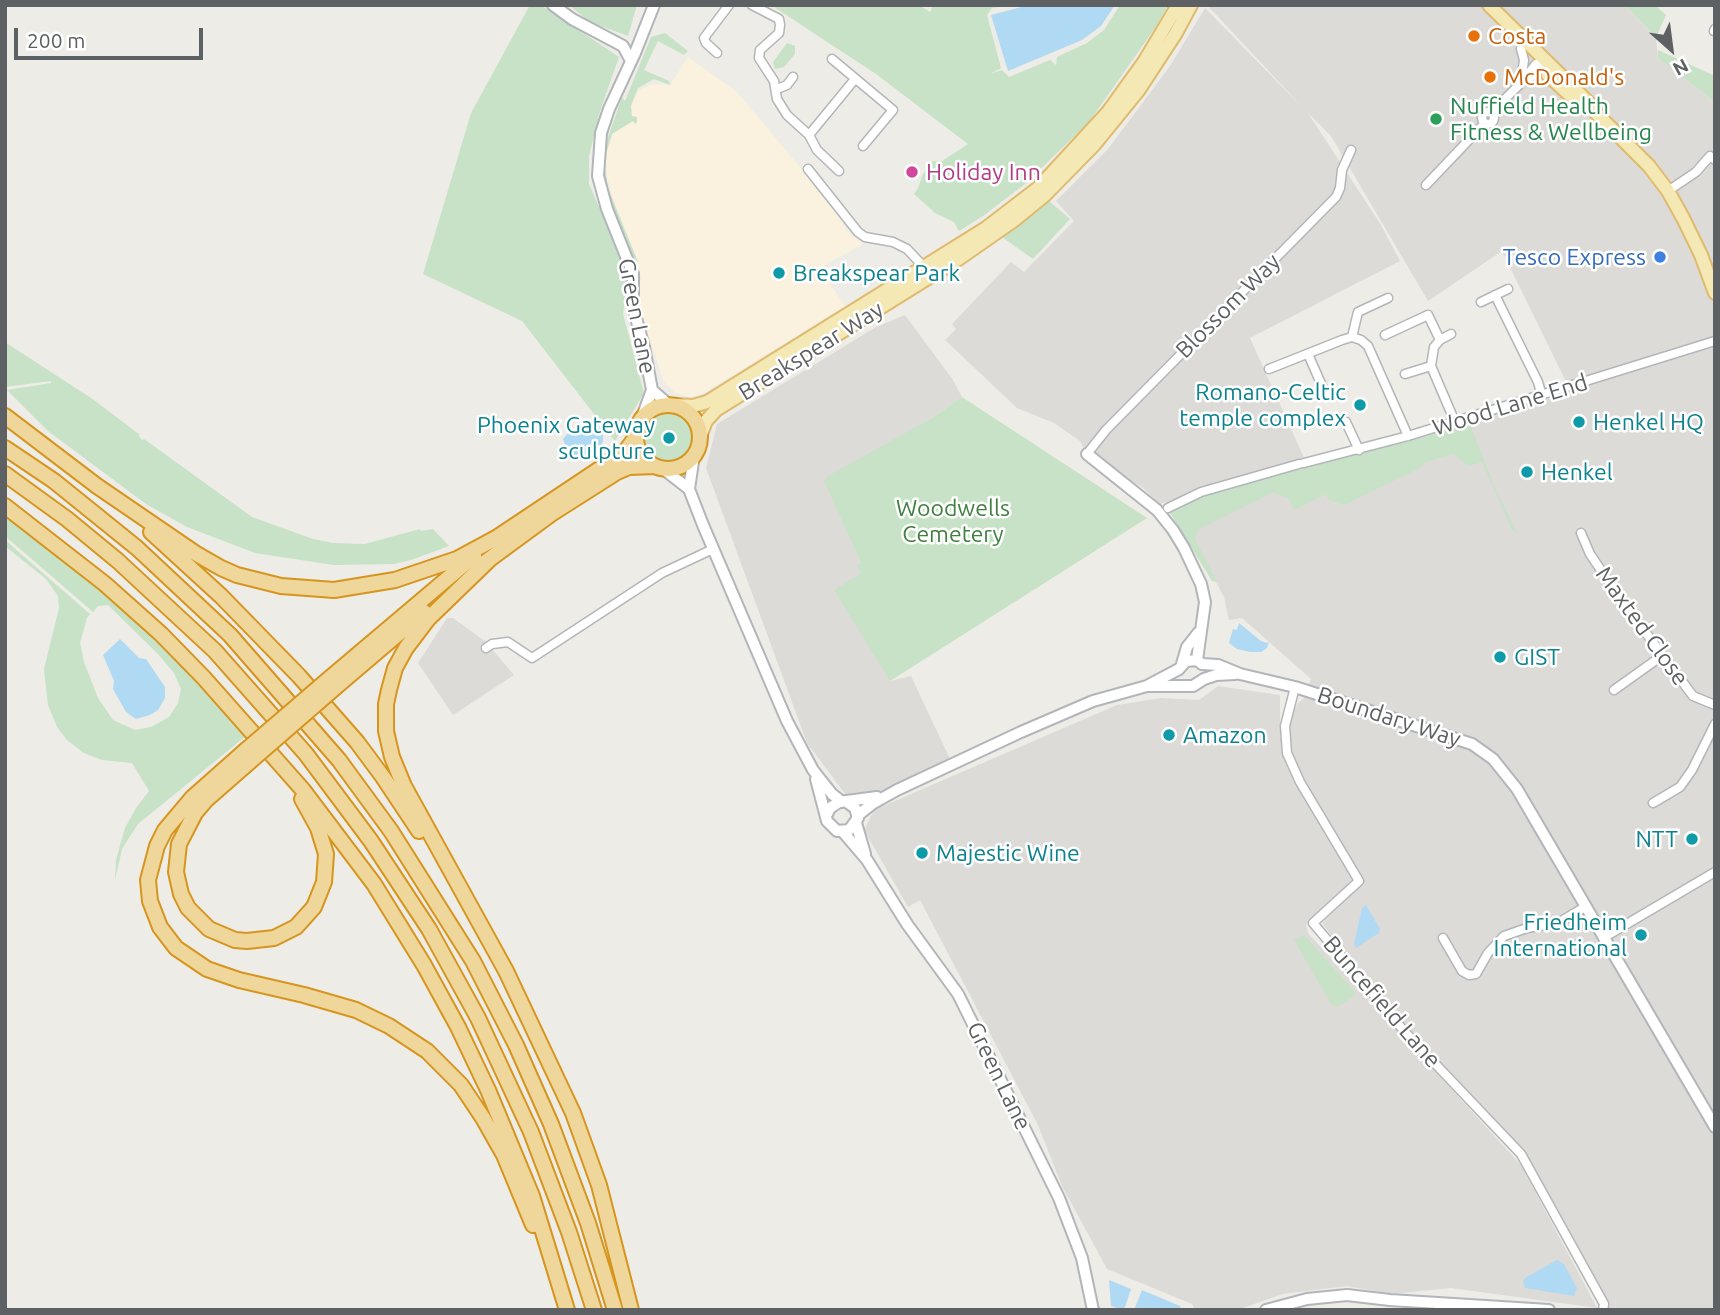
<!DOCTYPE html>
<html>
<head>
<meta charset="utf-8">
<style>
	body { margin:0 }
	#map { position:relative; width:1720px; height:1315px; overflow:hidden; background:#eeece6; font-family:Ubuntu,sans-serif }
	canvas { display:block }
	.frame { position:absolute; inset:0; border:7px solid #5e6164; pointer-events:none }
	.north { position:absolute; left:1636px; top:14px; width:70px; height:70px; -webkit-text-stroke:5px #fff; paint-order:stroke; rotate:152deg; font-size:19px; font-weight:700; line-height:28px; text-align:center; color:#5e6164 }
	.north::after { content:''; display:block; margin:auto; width:24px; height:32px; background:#5e6164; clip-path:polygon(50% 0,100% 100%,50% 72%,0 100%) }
	.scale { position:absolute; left:14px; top:28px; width:189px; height:32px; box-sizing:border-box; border:4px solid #5e6164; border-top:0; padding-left:9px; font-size:21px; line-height:24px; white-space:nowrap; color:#5e6164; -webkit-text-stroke:5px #fff; paint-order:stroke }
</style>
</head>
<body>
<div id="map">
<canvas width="1720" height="1315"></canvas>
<div class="frame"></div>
<div class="north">N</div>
<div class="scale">200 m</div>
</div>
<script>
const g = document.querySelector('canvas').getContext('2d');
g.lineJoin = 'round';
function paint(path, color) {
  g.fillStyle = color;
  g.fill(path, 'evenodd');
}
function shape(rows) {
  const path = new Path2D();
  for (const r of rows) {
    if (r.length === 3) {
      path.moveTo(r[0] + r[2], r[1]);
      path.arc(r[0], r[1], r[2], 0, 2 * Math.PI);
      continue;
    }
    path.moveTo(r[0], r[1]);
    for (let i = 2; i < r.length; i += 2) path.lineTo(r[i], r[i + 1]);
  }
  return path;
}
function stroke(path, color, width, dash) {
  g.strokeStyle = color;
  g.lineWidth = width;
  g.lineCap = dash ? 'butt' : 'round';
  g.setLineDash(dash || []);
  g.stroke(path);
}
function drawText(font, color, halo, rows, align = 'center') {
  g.font = font + ' Ubuntu,sans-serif';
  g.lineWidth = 5;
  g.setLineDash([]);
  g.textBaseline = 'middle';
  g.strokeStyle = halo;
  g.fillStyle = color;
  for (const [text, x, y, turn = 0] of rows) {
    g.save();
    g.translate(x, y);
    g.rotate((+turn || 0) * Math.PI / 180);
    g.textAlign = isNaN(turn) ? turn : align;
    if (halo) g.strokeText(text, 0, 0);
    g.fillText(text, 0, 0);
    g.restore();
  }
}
const commercial = shape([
	[688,57,737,92,829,202,847,231,863,244,825,265,822,272,845,306,704,393,690,397,675,393,664,382,644,323,639,297,641,277,613,201,606,171,606,151,617,125,639,91,652,84,670,85]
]);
const industrial = shape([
	[1207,5,1625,5,1656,37,1658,58,1715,102,1715,1310,1610,1310,1524,1151,1441,1066,1378,996,1322,923,1363,883,1300,776,1293,757,1290,722,1297,704,1303,699,1311,679,1242,618,1229,620,1224,597,1189,532,1273,491,1471,422,1571,392,1502,251,1428,301,1331,136,1308,113,1381,225,1400,261,1250,338,1305,460,1160,504,1142,487,1087,454,1080,441,1054,423,1017,408,945,340,956,329,952,324,1011,262,1024,272,1074,221,1056,201,1108,149,1170,66,1205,8,1306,111],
	[905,315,953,380,962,397,932,418,825,481,861,563,862,574,890,681,911,676,950,759,876,795,855,800,846,795,807,743,706,468,717,424,876,327],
	[447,618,453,618,486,642,514,675,453,715,418,663],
	[1218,686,1280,695,1280,736,1287,767,1296,785,1353,880,1306,925,1308,933,1521,1165,1597,1308,1451,1288,1391,1294,1347,1286,1283,1294,1237,1310,1195,1310,1192,1304,1107,1269,1062,1186,1038,1125,920,900,908,907,864,830,874,810,1117,705,1161,698,1199,700]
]);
const green = shape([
	[530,5,541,5,619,57,600,111,589,156,589,184,622,259,627,289,623,314,644,393,615,441,522,321,423,274,471,113],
	[569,5,637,5,628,36,590,22],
	[771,5,919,5,930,12,933,5,1011,5,992,8,987,15,1001,68,990,74,1002,70,1009,77,1050,60,1056,65,1057,57,1087,43,1104,30,1120,5,1168,5,1155,28,1089,122,1025,184,983,216,959,231,954,222,935,213,914,194,918,188,923,174,932,161,942,161,968,144,876,74],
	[1625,5,1655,5,1666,15,1656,37],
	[665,33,688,51,684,55,658,41,644,70,669,81,670,85,654,79,638,88,631,106,632,116,637,117,637,122,635,124,633,121,612,134,604,161,608,188,638,262,637,279,606,202,600,160,622,97,625,101,651,37],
	[787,43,795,46,795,54,784,67,775,69,773,62],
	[1658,50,1715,76,1715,102,1658,58],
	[1048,200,1070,219,1033,259,1002,237],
	[5,342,94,400,140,435,138,435,142,440,144,439,252,517,313,539,333,543,365,544,420,529,421,531,433,529,449,546,411,560,394,564,334,565,255,553,187,527,146,504,48,431,7,390,51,383,51,381,5,387],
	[962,397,1147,518,890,681,834,590,861,574,857,565,861,563,824,481,828,476,932,418],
	[668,438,26],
	[1469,422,1494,486,1517,533,1512,530,1482,462,1469,466,1453,454,1426,462,1420,468,1344,505,1329,500,1326,494,1294,510,1289,499,1273,492,1199,529,1195,539,1217,582,1212,581,1170,513,1212,492,1428,436],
	[5,514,90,579,155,637,246,736,138,824,122,849,115,880,116,860,125,828,136,808,149,791,132,763,102,760,84,753,67,740,57,727,48,705,44,669,59,608,58,596,46,579,5,546,5,540,90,614,87,618,80,643,84,662,98,698,113,720,135,730,151,727,169,717,178,703,181,689,174,673,158,654,108,605,98,606,93,612,5,536],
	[1304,935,1355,992,1355,996,1336,1007,1331,1004,1294,940]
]);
const water = shape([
	[1029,5,1115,5,1101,26,1082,40,1008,71,991,15],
	[592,420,603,432,603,442,598,448,578,458,566,447,563,439,569,432],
	[1239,623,1261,641,1267,643,1269,641,1267,648,1261,652,1250,652,1237,649,1229,643,1233,629,1237,630],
	[120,639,139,658,146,659,165,687,165,698,158,710,150,715,136,719,126,712,113,689,114,681,103,655],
	[1366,905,1380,929,1379,933,1356,948,1354,944,1362,908],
	[1557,1260,1564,1264,1577,1288,1574,1296,1525,1288,1523,1281,1525,1278],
	[1109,1280,1131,1289,1124,1310,1111,1306],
	[1142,1290,1180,1306,1182,1310,1134,1310]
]);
const street = shape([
	[752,5,779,19,780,25,779,33,760,50,759,58,774,81,777,99,787,115,809,135,817,150,839,171],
	[1714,31,1715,29],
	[1521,49,1524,60,1521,81],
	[717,53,706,43,704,38,729,5],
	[832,59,893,110,863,146],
	[1526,81,1541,69,1545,61],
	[777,89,787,85,793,77],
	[1488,118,6],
	[1492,112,1520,84,1536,64,1544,60],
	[809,135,855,79],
	[808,169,858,232,865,237,893,242,907,249,924,267],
	[1426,185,1485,123],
	[1668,191,1696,172,1710,156,1715,160],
	[1495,295,1538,382,1542,396],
	[1481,302,1508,289],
	[1451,334,1440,340,1434,347,1431,366,1455,422],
	[1385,335,1428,315,1440,340],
	[1352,337,1358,312,1388,298],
	[1308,354,1326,395],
	[1269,369,1342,340,1352,337,1361,340,1368,346,1408,436],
	[1405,374,1431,366],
	[1346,422,1359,450],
	[1087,454,1106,430,1336,197,1340,188,1342,170,1351,150],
	[1304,463,1408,436,1715,341],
	[1168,508,1201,492,1299,464],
	[1581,533,1590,554,1617,594,1693,696,1715,705],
	[486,648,492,644,508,642,532,658,662,573,713,549],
	[1295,687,1285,726,1287,753,1300,782,1359,881,1313,923,1405,1032,1521,1154,1604,1304,1603,1310],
	[1614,690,1663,655],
	[1653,803,1680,787,1692,770,1715,724],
	[1443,938,1462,971,1469,975,1476,974,1488,953,1504,936,1527,928,1558,923,1585,907],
	[1603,938,1715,872]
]);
const secondary = shape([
	[553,5,572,19,623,46,631,61],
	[652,390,669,405],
	[641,420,652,390,644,347,633,307,633,274,607,209,598,176,601,133,609,109,635,53,654,5],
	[1087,454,1157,510,1173,530,1184,548,1201,584,1205,602,1197,660],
	[694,455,689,489,703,525,787,721,813,770,832,794,842,802],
	[662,468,689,489],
	[1182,664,1187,647,1198,633],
	[1147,686,1179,669,1186,661,1197,660,1202,664,1218,665,1240,674,1295,687,1472,744,1493,759,1517,789,1715,1127],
	[816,779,827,821,837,831,849,830,858,818,855,808,848,803],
	[827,814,830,808,839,802,877,797],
	[857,816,872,804,897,790,1021,732,1093,701,1147,686,1193,686,1204,679,1216,675,1235,674],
	[856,823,865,854],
	[843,832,867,860,907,924,958,994,1059,1198,1082,1258,1093,1310],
	[1266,1310,1307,1299,1347,1295,1390,1300,1549,1310]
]);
const primary = shape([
	[1489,5,1592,106,1597,114,1649,166,1668,191,1683,218,1701,255,1715,293],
	[1548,75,1584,108],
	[676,405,693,406,707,402,986,228,1038,188,1108,112,1144,62,1178,5],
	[700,437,706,421,716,410,957,260,1013,221,1045,195,1094,145,1138,91,1176,33,1191,5]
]);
const highway = shape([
	[668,437,32],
	[5,416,97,486,195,553,221,568,237,575,281,586,334,590,395,580,457,559,496,538,625,452,636,437],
	[5,448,54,481,137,548,230,635,339,760,391,831,473,961,516,1045,551,1124,588,1223,615,1310],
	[5,474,67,519,118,561,215,651,306,754,371,841,429,929,478,1018,531,1132,569,1232,594,1310],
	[5,506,105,584,161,634,204,678,303,790,374,884,424,965,458,1027,488,1090,532,1196,567,1310],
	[151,532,221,596,299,676,357,742,383,777,419,831],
	[489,560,428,619,406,648,395,668,389,690,386,704,386,731,392,757,404,786,506,971,573,1113,599,1185,631,1310],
	[483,564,551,514,617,472,629,467,655,466],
	[331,677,474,556],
	[337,686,424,612],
	[246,750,192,798,165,830,157,846,148,880,150,901,160,927,176,948,207,969,239,980,304,995,356,1010,389,1026,427,1051,461,1085,483,1118,504,1155,533,1225],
	[254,758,206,800,195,813,179,844,176,872,181,894,188,908,209,929,235,940,247,941,274,938,296,927,314,907,324,882,326,854,318,828,302,799]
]);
const highwayBridge = shape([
	[246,750,331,677],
	[254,758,337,686]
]);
const markers = [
	[1474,36,7,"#e8710a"],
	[1490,77,7,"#e8710a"],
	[1436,119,7,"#2e9e5b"],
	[912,172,7,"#d1479c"],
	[1660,257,7,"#3f7fe0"],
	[779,273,7,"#0f9aa8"],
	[1360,405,7,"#0f9aa8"],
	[1579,422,7,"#0f9aa8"],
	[669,438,7,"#0f9aa8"],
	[1527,472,7,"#0f9aa8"],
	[1500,657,7,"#0f9aa8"],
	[1169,735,7,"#0f9aa8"],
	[1692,839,7,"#0f9aa8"],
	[922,853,7,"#0f9aa8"],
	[1641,935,7,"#0f9aa8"]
];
const foodNames = [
	["Costa",1488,36],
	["McDonald's",1504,77]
];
const leisureNames = [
	["Nuffield Health",1450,106],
	["Fitness & Wellbeing",1450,132]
];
const hotelNames = [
	["Holiday Inn",926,172]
];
const shopNames = [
	["Tesco Express",1646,257]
];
const cultureNames = [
	["Breakspear Park",793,273],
	["Romano-Celtic",1346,392,"right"],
	["temple complex",1346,418,"right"],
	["Henkel HQ",1593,422],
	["Phoenix Gateway",655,425,"right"],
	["sculpture",655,451,"right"],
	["Henkel",1541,472],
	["GIST",1514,657],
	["Amazon",1183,735],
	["NTT",1678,839,"right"],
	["Majestic Wine",936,853],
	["Friedheim",1627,922,"right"],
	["International",1627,948,"right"]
];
const streetNames = [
	["Blossom Way",1228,306,-45],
	["Green Lane",637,316,79],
	["Breakspear Way",811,351,-32],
	["Wood Lane End",1510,405,-17],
	["Maxted Close",1642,626,54],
	["Boundary Way",1389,717,18],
	["Buncefield Lane",1382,1002,49],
	["Green Lane",999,1076,64]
];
const parkNames = [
	["Woodwells",953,508],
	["Cemetery",953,534]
];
paint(commercial, '#faf2df');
paint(industrial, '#dddbd8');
paint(green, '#c7e2c6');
paint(water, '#b0d9f4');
stroke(street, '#b3b6b9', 11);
stroke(secondary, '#b2b5b9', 14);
stroke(primary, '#dfbb6e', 16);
stroke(highway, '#d6951e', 18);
stroke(street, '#fff', 8);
stroke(secondary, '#fff', 10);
stroke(primary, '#f4e8b5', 12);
stroke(highway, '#efd79c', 14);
stroke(highwayBridge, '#d6951e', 18, []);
stroke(highwayBridge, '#efd79c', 14);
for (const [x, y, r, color] of markers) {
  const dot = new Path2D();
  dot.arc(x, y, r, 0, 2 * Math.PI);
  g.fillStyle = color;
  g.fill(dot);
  stroke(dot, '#fff', 2.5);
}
drawText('23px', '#c56008', '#fff', foodNames, 'left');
drawText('23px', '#27864d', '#fff', leisureNames, 'left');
drawText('23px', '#b23c85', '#fff', hotelNames, 'left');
drawText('23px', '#366cbe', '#fff', shopNames, 'right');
drawText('23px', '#0d838f', '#fff', cultureNames, 'left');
drawText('23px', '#5e6164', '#fff', streetNames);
drawText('23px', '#418041', '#fff', parkNames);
</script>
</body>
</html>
